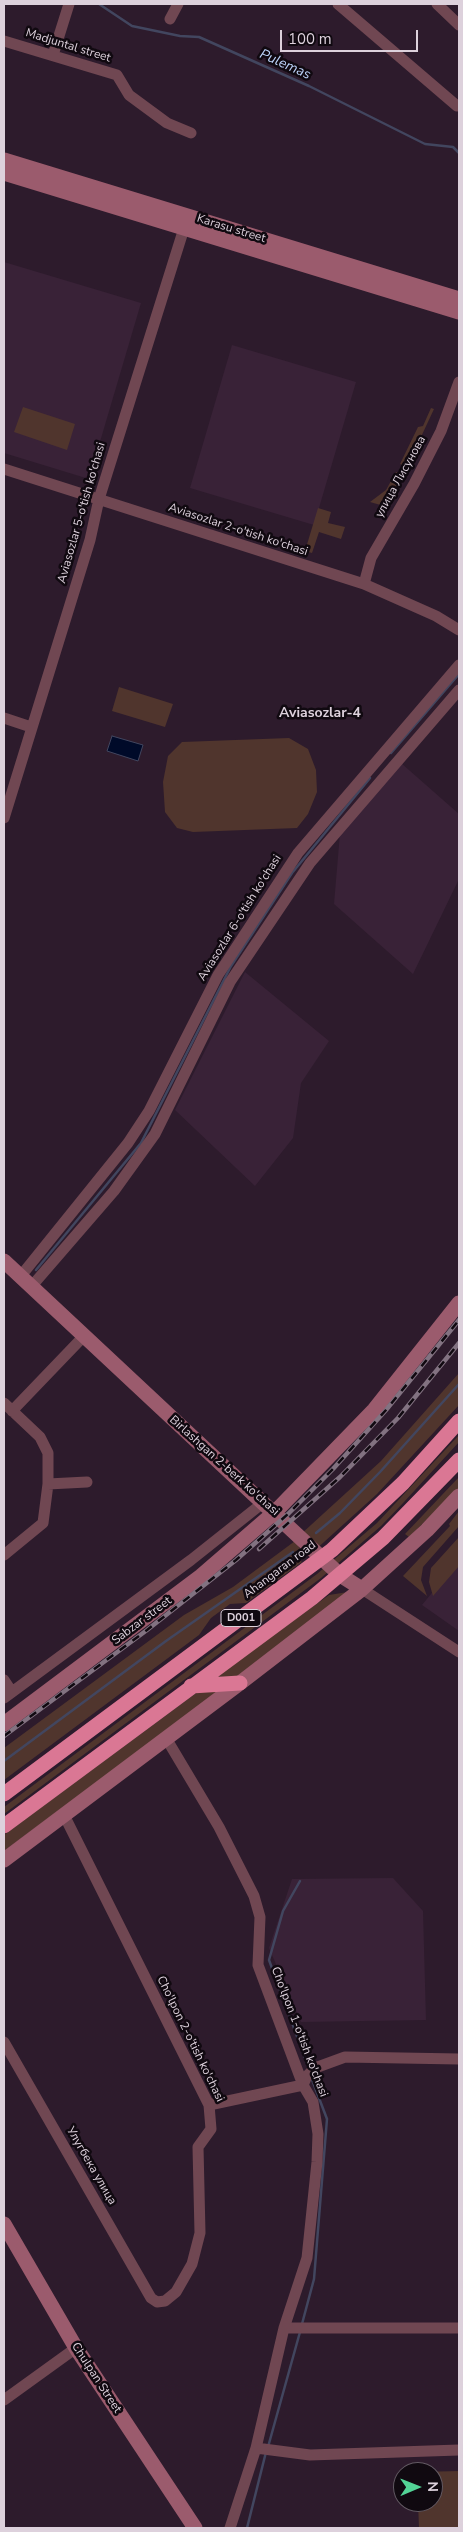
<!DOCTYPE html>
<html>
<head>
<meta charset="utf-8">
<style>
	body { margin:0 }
	#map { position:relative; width:463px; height:2532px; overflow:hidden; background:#2d1b2c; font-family:"Nunito Sans",sans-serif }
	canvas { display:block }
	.frame { position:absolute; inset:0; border:5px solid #ddd1dc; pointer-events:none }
	.north { position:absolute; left:393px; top:2462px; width:50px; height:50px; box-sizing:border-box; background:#100910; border:1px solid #625962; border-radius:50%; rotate:89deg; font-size:14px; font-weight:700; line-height:20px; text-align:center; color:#ddd1dc }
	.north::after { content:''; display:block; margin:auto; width:18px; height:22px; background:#53d396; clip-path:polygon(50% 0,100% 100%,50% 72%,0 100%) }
	.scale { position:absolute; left:280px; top:30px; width:138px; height:22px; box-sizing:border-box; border:2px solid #ddd1dc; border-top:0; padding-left:6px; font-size:15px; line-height:18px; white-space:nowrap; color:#ddd1dc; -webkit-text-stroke:4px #100910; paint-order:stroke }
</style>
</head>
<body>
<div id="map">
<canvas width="463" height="2532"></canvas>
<div class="frame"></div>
<div class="north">N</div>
<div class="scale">100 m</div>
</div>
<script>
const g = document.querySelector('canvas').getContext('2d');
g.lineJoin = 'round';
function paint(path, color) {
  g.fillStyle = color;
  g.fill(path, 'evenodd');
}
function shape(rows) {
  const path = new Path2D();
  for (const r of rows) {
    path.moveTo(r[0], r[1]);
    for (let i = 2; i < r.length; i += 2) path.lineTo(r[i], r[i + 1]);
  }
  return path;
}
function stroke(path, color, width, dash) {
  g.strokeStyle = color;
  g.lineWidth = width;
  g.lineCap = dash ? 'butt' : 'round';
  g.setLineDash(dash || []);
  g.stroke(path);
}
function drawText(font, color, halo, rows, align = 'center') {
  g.font = font + ' "Nunito Sans",sans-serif';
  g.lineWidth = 5;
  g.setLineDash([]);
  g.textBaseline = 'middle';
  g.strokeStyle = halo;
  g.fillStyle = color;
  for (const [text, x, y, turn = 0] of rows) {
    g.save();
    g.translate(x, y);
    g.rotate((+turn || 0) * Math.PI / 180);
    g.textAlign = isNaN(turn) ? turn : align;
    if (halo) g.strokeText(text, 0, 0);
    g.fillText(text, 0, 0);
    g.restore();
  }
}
const built = shape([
	[4,262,141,303,89,479,4,453],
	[232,345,356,382,314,525,190,488],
	[401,763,459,814,459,879,413,974,334,904,340,833],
	[245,972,329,1041,301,1083,293,1138,255,1186,175,1110],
	[459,1560,459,1631,422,1605],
	[393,1878,423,1911,426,2020,301,2022,269,1948,292,1879]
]);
const green = shape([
	[23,407,75,424,67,450,14,432],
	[431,408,434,409,407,467,400,464,418,427,423,426],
	[396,472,403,475,389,505,384,506,370,502,386,490],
	[318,508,331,512,328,523,345,527,341,539,319,532,312,553,305,551],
	[119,687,173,704,165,727,112,711],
	[289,738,308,749,316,770,317,792,308,814,297,828,193,832,177,828,165,812,163,782,168,756,182,742],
	[459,1373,459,1405,377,1494,313,1552,300,1535,381,1461],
	[459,1435,459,1442,404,1502,381,1526,321,1578,4,1814,4,1807,317,1574,377,1523],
	[459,1477,459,1488,409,1537,405,1534],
	[459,1511,459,1526,423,1567,421,1580,427,1596,403,1576,450,1526,449,1524],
	[459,1537,459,1566,433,1596,429,1582,431,1568],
	[295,1541,303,1553,297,1558,302,1562,246,1603,230,1604,211,1618,199,1635,4,1780,4,1748,184,1615,233,1587],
	[348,1592,235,1678,214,1678,329,1595],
	[199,1691,220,1691,4,1851,4,1835],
	[459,2471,459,2528,419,2528,418,2502,433,2502,433,2472,418,2472]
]);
const water = shape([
	[112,736,143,745,138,761,107,751,112,736]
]);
const stream = shape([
	[99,4,132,26,180,36,199,37,309,86,425,144,453,147,459,153],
	[391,753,459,674],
	[36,1270,141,1143,231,966,292,873,370,778],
	[316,1533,340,1513,380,1472,459,1384],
	[4,1761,166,1641,293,1552],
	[300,1881,283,1911,269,1960,309,2069],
	[302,2324,314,2279,327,2119,311,2077],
	[268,2447,300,2332],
	[247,2528,266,2452]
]);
const street = shape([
	[338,4,457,106],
	[437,4,459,25],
	[170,19,178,4],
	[4,41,117,75,129,95,167,123,191,133],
	[53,55,69,4],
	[4,469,364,584,436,616,459,630],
	[364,584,371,558,414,484,441,431,459,382],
	[4,718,31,727],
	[4,818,90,540,99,499,186,222],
	[20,1277,128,1143,149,1111,218,975,298,853,459,665],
	[31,1287,114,1191,155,1134,230,982,310,863,459,690],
	[4,1403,40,1437,48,1453,48,1484,43,1523,4,1555],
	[12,1411,83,1337],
	[48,1484,87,1482],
	[362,1589,459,1652],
	[4,1680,12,1692],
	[4,1698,191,1560,264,1502],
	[166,1738,219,1827,254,1896,260,1917,258,1965,303,2085,313,2102,318,2134,317,2162,307,2258,284,2328,256,2448,230,2528],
	[4,2042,151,2298,157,2302,165,2301,176,2292,192,2264,200,2233,198,2147,211,2129,209,2105,64,1815],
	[209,2105,303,2085,307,2076,315,2068,345,2057,459,2059],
	[284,2328,459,2328],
	[4,2400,76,2348],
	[256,2448,310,2455,459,2450]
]);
const secondary = shape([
	[4,160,459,299],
	[4,173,459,312],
	[4,1261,340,1575,362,1589],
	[4,1724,201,1576,275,1512,374,1410,459,1303],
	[4,1860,240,1683,362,1589,427,1530,459,1496],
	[4,2224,76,2348,195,2528]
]);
const highway = shape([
	[191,1686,240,1683],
	[4,1794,332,1550,403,1483,459,1421],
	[4,1826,312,1598,383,1538,459,1460]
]);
const rail = shape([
	[259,1549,340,1477,398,1418,459,1343],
	[4,1736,147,1630,236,1560,288,1514,333,1469,386,1410,459,1320]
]);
const shields = [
	[241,1618,40]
];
const shieldNames = [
	["D001",241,1618]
];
const streetNames = [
	["Madjuntal street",68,46,17],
	["Karasu street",231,229,17],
	["улица Лисунова",401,477,-61],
	["Aviasozlar 5-o'tish ko'chasi",82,513,-74],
	["Aviasozlar 2-o'tish ko'chasi",238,530,18],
	["Aviasozlar 6-o'tish ko'chasi",240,918,-58],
	["Birlashgan 2-berk ko'chasi",224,1466,42],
	["Ahangaran road",280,1570,-37],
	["Sabzar street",142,1621,-37],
	["Cho'lpon 1-o'tish ko'chasi",299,2032,69],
	["Cho'lpon 2-o'tish ko'chasi",190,2039,64],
	["Улугбека улица",91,2166,60],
	["Chulpan Street",96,2378,57]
];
const waterNames = [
	["Pulemas",285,65,24]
];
const neighbourhoodNames = [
	["Aviasozlar-4",320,714]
];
paint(built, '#392237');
paint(green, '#50352d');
paint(water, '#000a29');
stroke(water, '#42465f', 1);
stroke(stream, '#42465f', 2.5);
stroke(street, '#704752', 11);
stroke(secondary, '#9b5b6d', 15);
stroke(highway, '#da7794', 15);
stroke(rail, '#827281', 4.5);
stroke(rail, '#100910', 2.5, [8]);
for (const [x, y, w] of shields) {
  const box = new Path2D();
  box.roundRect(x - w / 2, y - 8.5, w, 17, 4);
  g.fillStyle = '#100910';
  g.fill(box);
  stroke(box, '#ddd1dc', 1);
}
drawText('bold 11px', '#ddd1dc', null, shieldNames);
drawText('12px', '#ddd1dc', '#100910', streetNames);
drawText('italic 14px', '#bcd3f9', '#100910', waterNames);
drawText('bold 14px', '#ddd1dc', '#100910', neighbourhoodNames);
</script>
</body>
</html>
